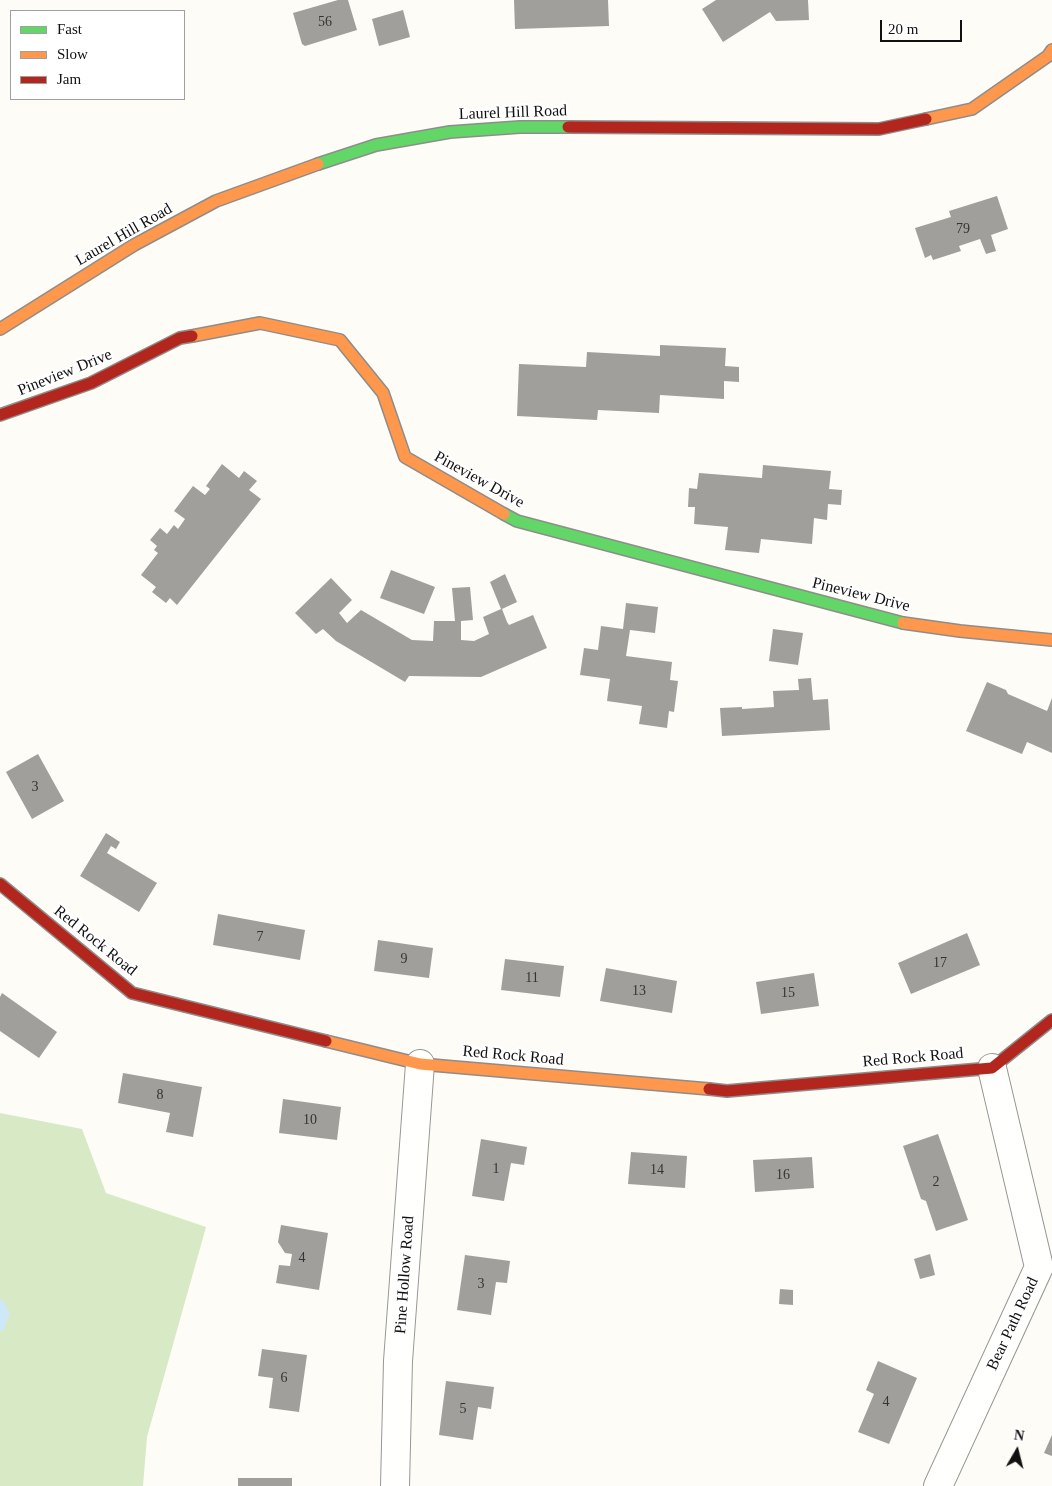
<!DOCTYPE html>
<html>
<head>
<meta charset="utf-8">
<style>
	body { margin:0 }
	#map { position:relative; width:1052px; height:1486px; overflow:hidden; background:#fdfcf7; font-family:"Times New Roman",serif }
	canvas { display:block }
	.legend { position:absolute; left:10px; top:10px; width:175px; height:90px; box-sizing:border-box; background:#fff; border:1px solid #a0a0a0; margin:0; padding:6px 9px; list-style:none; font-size:15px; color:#111 }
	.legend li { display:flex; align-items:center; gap:10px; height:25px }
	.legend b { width:25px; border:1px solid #a0a0a0 }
	.north { position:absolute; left:992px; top:1426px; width:50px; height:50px; -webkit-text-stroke:4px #fff; paint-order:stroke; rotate:8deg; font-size:14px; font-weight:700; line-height:20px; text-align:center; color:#111 }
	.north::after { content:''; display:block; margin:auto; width:18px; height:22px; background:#111; clip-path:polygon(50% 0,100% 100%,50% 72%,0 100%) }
	.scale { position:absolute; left:880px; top:20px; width:82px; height:22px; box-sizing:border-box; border:2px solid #111; border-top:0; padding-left:6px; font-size:15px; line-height:18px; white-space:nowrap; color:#111; -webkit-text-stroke:4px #fff; paint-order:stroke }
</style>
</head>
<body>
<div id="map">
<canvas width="1052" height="1486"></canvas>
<ul class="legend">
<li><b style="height:6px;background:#63d668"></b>Fast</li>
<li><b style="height:6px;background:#ff974d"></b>Slow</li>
<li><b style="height:6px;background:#b3261e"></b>Jam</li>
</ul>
<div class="north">N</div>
<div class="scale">20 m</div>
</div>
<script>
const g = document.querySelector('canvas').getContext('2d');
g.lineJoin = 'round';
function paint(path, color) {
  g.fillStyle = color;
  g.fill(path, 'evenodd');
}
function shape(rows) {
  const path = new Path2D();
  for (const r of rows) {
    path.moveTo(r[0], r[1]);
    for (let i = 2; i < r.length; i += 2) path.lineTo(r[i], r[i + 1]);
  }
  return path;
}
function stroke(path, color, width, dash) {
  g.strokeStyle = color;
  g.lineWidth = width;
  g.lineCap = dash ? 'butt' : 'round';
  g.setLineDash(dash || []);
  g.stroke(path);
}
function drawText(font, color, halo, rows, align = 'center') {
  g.font = font + ' "Times New Roman",serif';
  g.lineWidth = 5;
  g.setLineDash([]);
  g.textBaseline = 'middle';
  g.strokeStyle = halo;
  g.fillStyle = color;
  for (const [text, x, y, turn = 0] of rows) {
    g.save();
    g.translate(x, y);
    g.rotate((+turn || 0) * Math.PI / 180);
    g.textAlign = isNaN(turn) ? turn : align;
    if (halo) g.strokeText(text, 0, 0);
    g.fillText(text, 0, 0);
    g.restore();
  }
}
const forest = shape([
	[0,1113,82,1129,106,1193,206,1227,147,1437,143,1486,0,1486]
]);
const stream = shape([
	[0,1304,5,1314,0,1327]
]);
const building = shape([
	[338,0,348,0,357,30,305,46,302,44,293,13],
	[514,0,608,0,609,26,515,29],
	[716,0,808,0,809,20,776,21,770,12,723,42,702,9],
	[403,10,410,37,379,46,372,19],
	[997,196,1008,229,991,235,996,251,986,254,980,239,959,246,961,251,933,260,931,255,925,258,915,228,951,217,949,211],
	[660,345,726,348,725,366,739,367,739,382,724,381,724,399,660,395,659,413,598,410,597,420,517,416,519,364,586,367,587,352,660,356],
	[222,464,239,478,244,471,257,481,249,490,261,499,177,605,170,598,166,603,152,592,156,587,141,575,158,553,154,550,157,546,150,540,160,528,167,534,174,525,178,529,185,519,174,511,193,486,205,495,210,489,206,486],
	[763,465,831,471,829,489,842,490,841,505,828,504,827,520,814,518,812,544,761,539,759,553,725,550,728,527,694,524,695,507,688,507,689,488,697,489,699,473,762,478],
	[391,570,435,587,424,614,380,598],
	[505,574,517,602,502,609,507,622,509,625,533,615,547,648,481,677,409,676,405,682,336,641,323,629,316,634,295,613,331,578,352,600,339,613,347,623,361,610,412,640,433,641,434,621,455,621,452,588,470,587,473,620,461,621,461,640,474,641,489,634,483,617,501,609,490,582],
	[626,603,658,607,655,633,630,630,626,656,672,662,670,680,678,681,674,712,669,711,667,728,639,724,642,706,607,701,610,679,580,675,584,648,598,650,601,626,623,629],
	[773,629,803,633,798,665,769,661],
	[811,678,813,700,828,699,830,730,722,736,720,708,742,707,742,709,774,707,773,691,799,690,798,679],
	[987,682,1006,690,1008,694,1047,711,1052,698,1052,753,1027,742,1022,754,966,731],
	[38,754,64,801,32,819,6,772],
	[106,833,120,842,116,849,111,846,107,853,157,883,139,912,80,876],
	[218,914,305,930,300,960,213,945],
	[967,933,980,965,911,994,898,963],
	[378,940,433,948,429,978,374,971],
	[505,959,564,966,560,997,501,990],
	[606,968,677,981,672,1013,600,1001],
	[814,973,819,1006,761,1014,756,982],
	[2,993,57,1032,39,1058,0,1031,0,997],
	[123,1073,202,1087,193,1137,166,1132,170,1113,118,1103],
	[283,1099,341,1107,337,1140,279,1133],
	[938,1134,968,1220,936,1231,926,1201,921,1199,903,1146],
	[481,1139,527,1147,524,1165,511,1163,504,1201,472,1196],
	[631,1152,687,1156,685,1188,628,1184],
	[812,1157,814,1188,755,1192,753,1160],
	[281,1225,328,1233,319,1290,276,1283,279,1265,290,1266,292,1254,285,1253,278,1242],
	[930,1254,935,1275,920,1279,914,1259],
	[465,1255,510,1261,507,1283,496,1282,491,1315,457,1310],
	[780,1289,793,1290,793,1305,779,1304],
	[262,1349,307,1355,299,1412,269,1408,273,1378,258,1376],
	[878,1361,917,1378,889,1444,858,1432,874,1394,866,1390],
	[446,1381,494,1387,491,1409,478,1407,473,1440,439,1435],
	[1052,1435,1052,1456,1044,1453],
	[238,1478,292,1478,292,1486,238,1486]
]);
const street = shape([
	[395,1486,398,1361,420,1064],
	[938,1486,1039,1267,992,1068]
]);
const fast = shape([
	[318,164,376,145,450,132,520,127,568,127],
	[504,514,517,521,903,623]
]);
const slow = shape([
	[926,119,972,109,1048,56,1052,50],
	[0,329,134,245,216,201,318,164],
	[192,336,260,323,340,340,383,393,405,457,504,514],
	[903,623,960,631,1052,640],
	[326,1041,420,1064,709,1089]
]);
const jam = shape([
	[568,127,879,129,926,119],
	[0,415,91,383,180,338,192,336],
	[0,884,132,993,326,1041],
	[709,1089,727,1091,992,1068,1052,1020]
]);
const numberNames = [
	["56",325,22],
	["79",963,229],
	["3",35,787],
	["7",260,937],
	["9",404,959],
	["17",940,963],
	["11",532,978],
	["13",639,991],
	["15",788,993],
	["8",160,1095],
	["10",310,1120],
	["1",496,1169],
	["14",657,1170],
	["16",783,1175],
	["2",936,1182],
	["4",302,1258],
	["3",481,1284],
	["6",284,1378],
	["4",886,1402],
	["5",463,1409]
];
const streetNames = [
	["Laurel Hill Road",513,113,-2],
	["Laurel Hill Road",124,235,-30],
	["Pineview Drive",65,373,-22],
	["Pineview Drive",479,480,29],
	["Pineview Drive",861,595,14],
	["Red Rock Road",95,941,39],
	["Red Rock Road",513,1056,5],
	["Red Rock Road",913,1058,-5],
	["Pine Hollow Road",405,1275,-86],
	["Bear Path Road",1013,1324,-65]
];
paint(forest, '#d8eac5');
stroke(stream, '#cde8f7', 9);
paint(building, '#a19f9c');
stroke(street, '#979795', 30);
stroke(fast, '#8e8d8b', 14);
stroke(slow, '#8e8d8b', 14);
stroke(jam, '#8e8d8b', 14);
stroke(street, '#fffffe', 28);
stroke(fast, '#63d668', 11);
stroke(slow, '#ff974d', 11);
stroke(jam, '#b3261e', 11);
drawText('14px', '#353434', null, numberNames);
drawText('16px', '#111', '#fff', streetNames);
</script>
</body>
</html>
